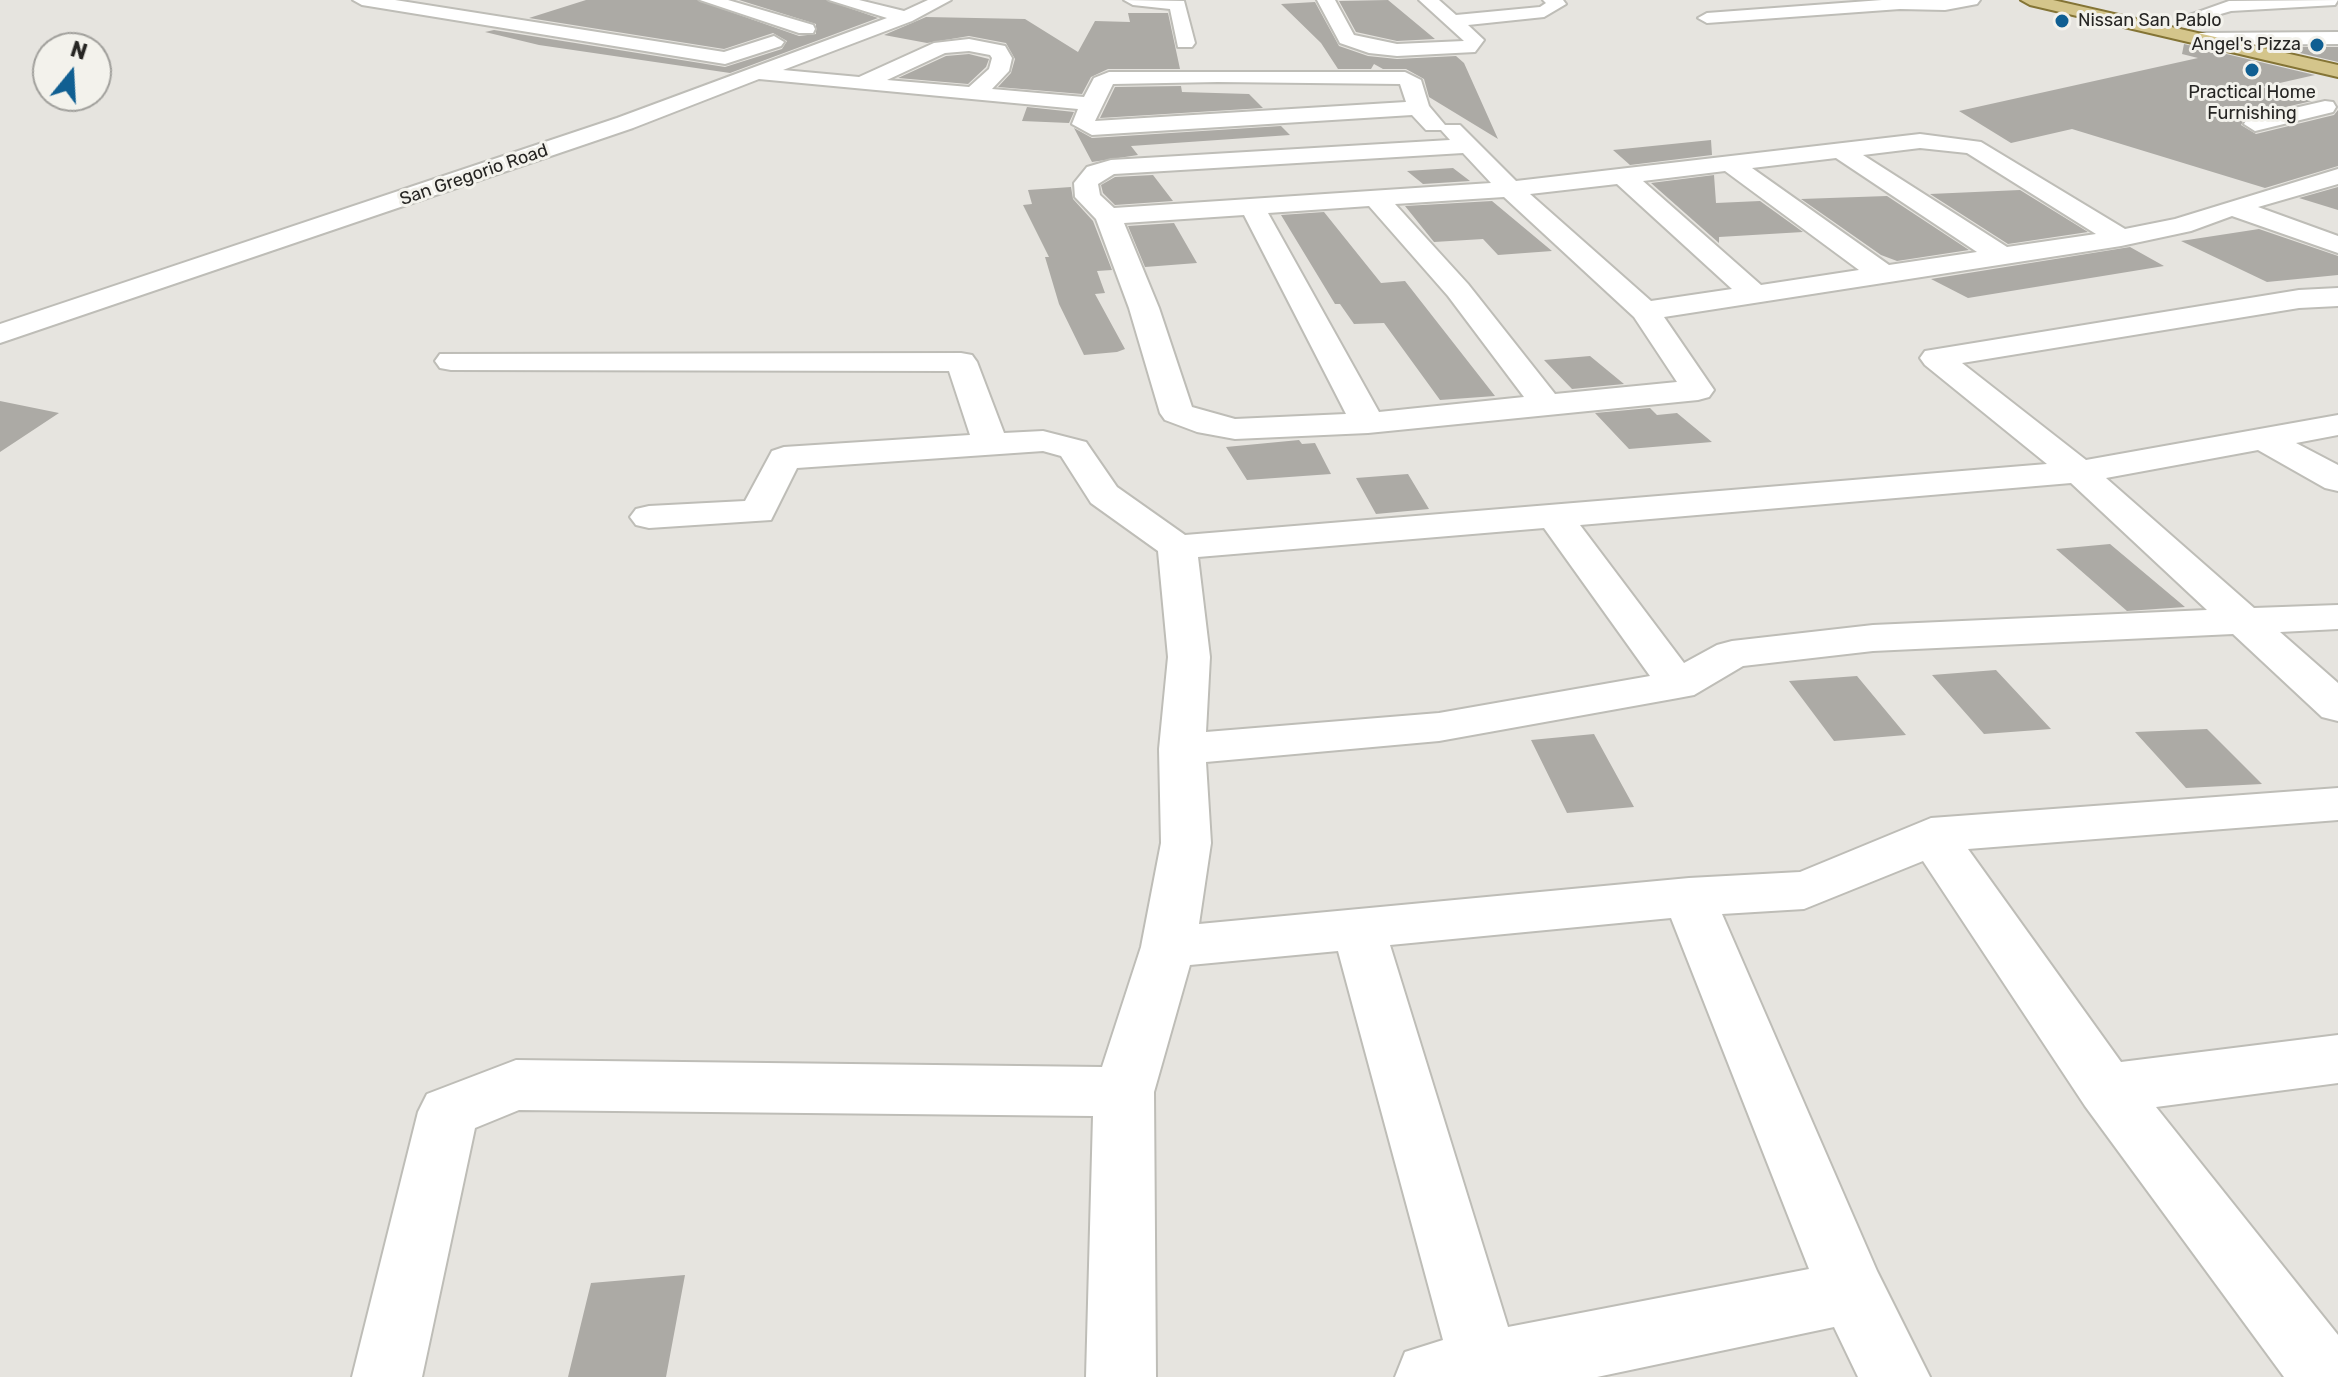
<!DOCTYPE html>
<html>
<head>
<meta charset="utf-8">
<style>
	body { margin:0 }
	#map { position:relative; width:2338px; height:1377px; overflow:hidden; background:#e6e4df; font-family:Rubik,sans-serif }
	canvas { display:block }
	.north { position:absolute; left:32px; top:32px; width:80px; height:80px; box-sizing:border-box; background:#f3f2ec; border:2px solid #a1a09c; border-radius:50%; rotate:18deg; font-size:22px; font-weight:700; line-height:32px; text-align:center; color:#262523 }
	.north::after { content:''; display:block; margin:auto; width:28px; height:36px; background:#105f92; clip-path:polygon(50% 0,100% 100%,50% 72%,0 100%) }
</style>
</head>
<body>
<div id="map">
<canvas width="2338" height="1377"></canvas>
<div class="north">N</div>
</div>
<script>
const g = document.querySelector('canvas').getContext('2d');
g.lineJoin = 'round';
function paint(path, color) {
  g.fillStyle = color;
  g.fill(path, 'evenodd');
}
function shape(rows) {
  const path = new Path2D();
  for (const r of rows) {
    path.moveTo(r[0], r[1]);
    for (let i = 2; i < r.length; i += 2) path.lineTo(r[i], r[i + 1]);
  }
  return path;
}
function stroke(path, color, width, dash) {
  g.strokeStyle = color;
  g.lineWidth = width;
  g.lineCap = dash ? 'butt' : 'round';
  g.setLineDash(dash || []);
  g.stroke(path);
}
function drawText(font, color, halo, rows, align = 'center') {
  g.font = font + ' Rubik,sans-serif';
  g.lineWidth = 6;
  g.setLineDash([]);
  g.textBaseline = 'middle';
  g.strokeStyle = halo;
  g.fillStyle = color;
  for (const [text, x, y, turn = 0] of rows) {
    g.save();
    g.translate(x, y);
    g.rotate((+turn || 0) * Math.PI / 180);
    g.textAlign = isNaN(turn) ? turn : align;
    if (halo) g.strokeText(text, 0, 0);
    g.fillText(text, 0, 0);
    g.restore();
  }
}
const building = shape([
	[586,0,697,0,799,36,816,34,816,24,739,0,826,0,878,18,730,73,539,45,485,32,494,30,725,67,782,49,787,41,773,33,724,49,529,18],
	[1388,0,1435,39,1397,41,1356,32,1339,1],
	[1315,2,1339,46,1368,56,1397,59,1456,56,1464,63,1498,139,1429,97,1424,79,1406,69,1383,69,1374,64,1371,69,1338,69,1321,43,1281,4],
	[1128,13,1168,13,1180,69,1108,69,1091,77,1082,94,998,87,1011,73,1015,59,1006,43,969,36,927,43,884,35,926,17,1025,19,1078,52,1095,21,1130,22],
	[2184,44,2315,75,2262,87,2312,101,2246,116,2241,125,2256,134,2334,115,2338,110,2338,166,2265,188,2072,129,2011,143,1959,111,2198,58,2182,54],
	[2275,47,2338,47,2338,62],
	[969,54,989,59,986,67,968,84,898,78,946,56],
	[1181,86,1182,92,1249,94,1263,108,1100,118,1115,87],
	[1027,107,1074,112,1069,123,1022,121],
	[1281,126,1290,135,1131,146,1138,155,1092,162,1074,128,1092,138],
	[1711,140,1712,155,1630,165,1613,150],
	[1453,168,1470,181,1423,184,1407,171],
	[1153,175,1173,201,1115,205,1103,193,1101,185,1115,177],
	[1714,175,1716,203,1760,201,1803,232,1719,237,1719,243,1651,183],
	[1071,187,1073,199,1093,221,1112,270,1097,271,1105,293,1095,294,1125,349,1117,352,1084,355,1059,304,1045,257,1049,257,1023,205,1032,204,1028,190],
	[2338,187,2338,210,2299,198],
	[2020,190,2088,232,2008,244,1930,194],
	[1887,196,1969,250,1897,261,1881,255,1801,199],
	[1492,201,1552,251,1498,255,1483,239,1434,242,1405,206],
	[1324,212,1381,283,1405,281,1495,396,1440,400,1384,323,1354,324,1340,304,1335,304,1281,215],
	[1174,223,1197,263,1145,267,1128,226],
	[2259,229,2338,256,2338,275,2267,282,2181,241],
	[2130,247,2164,266,1968,298,1931,279],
	[1590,356,1624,384,1572,389,1544,360],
	[0,401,59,413,0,452],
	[1650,408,1657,415,1677,413,1712,442,1629,449,1595,413],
	[1299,440,1302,444,1315,443,1331,474,1247,480,1226,447],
	[1408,474,1429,509,1376,514,1356,478],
	[2110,544,2185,607,2127,611,2056,549],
	[1996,670,2051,729,1984,734,1932,675],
	[1857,676,1906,735,1834,741,1789,681],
	[2207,729,2262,784,2186,788,2135,732],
	[1594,734,1634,807,1567,813,1531,740],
	[685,1275,666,1377,568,1377,591,1283]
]);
const minor = shape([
	[353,0,395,0,724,52,774,36,784,42,781,46,725,64,362,5,353,0],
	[700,0,728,0,813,25,815,29,813,33,799,33,700,0],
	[829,0,859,0,904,11,928,0,951,0,912,21,783,70,859,77,934,43,969,39,1005,46,1012,58,1009,71,992,89,1084,97,1094,78,1109,72,1405,72,1421,80,1429,106,1445,125,1460,125,1516,181,1920,134,1981,142,2125,229,2175,219,2338,169,2338,184,2258,207,2338,236,2338,253,2232,216,2191,231,2121,246,1664,317,1714,390,1709,397,1698,400,1368,433,1235,439,1197,432,1165,420,1160,413,1129,308,1096,219,1075,197,1074,183,1087,167,1111,160,1450,140,1441,130,1426,130,1412,115,1092,135,1072,124,1078,109,759,79,633,128,0,343,0,324,617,118,887,18,829,0],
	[969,51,990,55,992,58,989,69,969,87,887,80,945,53,969,51],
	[1218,82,1400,84,1406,102,1095,121,1113,84,1218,82],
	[1920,148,1967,153,2096,234,2007,247,1863,155,1920,148],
	[1463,153,1491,183,1114,208,1100,195,1098,184,1114,174,1463,153],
	[1836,158,1977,252,1889,265,1752,168,1836,158],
	[1725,171,1859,270,1761,285,1643,181,1725,171],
	[1617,184,1732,289,1651,301,1530,194,1617,184],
	[1504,197,1634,317,1677,382,1555,394,1468,284,1395,204,1504,197],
	[1369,206,1448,296,1524,397,1379,412,1268,213,1369,206],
	[1244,215,1346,414,1235,419,1192,407,1159,308,1124,223,1244,215],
	[1124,0,1184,1,1195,43,1192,47,1178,47,1170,9,1133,5,1124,0],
	[1317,0,1335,0,1354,35,1397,44,1464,41,1419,0,1439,0,1456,15,1540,7,1546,3,1543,0,1563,0,1566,4,1544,17,1468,25,1484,40,1475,52,1397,56,1369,53,1340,43,1317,0],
	[1882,0,1980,0,1977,4,1945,10,1900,9,1707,23,1698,18,1707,13,1882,0],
	[2338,0,2335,5,2231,11,2193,22,2184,17,2229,1,2338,0],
	[2338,32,2338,44,2200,45,2191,39,2200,33,2338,32],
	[2325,101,2333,102,2336,107,2333,112,2255,131,2244,124,2247,119,2325,101],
	[2338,288,2338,306,2299,308,1962,363,2086,460,2338,415,2338,435,2296,443,2338,465,2338,491,2325,488,2258,450,2106,478,2254,608,2338,605,2338,629,2280,632,2338,683,2338,721,2322,717,2233,634,1873,651,1743,666,1694,695,1678,698,1439,741,1206,762,1211,843,1199,924,1689,878,1800,872,1931,818,2338,788,2338,820,1968,849,2121,1062,2338,1035,2338,1083,2156,1107,2338,1335,2338,1377,2284,1377,2085,1106,1923,861,1804,909,1722,914,1877,1271,1930,1377,1858,1377,1834,1327,1597,1377,1395,1377,1405,1352,1443,1340,1338,951,1190,965,1154,1092,1156,1377,1086,1377,1093,1116,519,1110,475,1128,422,1377,352,1377,418,1112,427,1094,516,1060,1102,1067,1141,947,1161,843,1159,749,1168,657,1158,551,1091,503,1061,456,1043,451,797,468,771,520,649,528,636,525,630,517,636,509,649,506,745,501,772,451,784,447,970,435,949,371,451,370,440,368,435,361,440,354,961,353,972,355,977,362,1004,433,1043,431,1086,442,1117,487,1185,535,2047,464,1925,365,1920,358,1925,351,2299,290,2338,288],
	[2071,483,2207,610,1873,625,1732,641,1717,645,1684,663,1580,525,2071,483],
	[1544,528,1650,676,1439,713,1206,732,1210,657,1198,557,1544,528],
	[1671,918,1809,1269,1508,1327,1390,945,1671,918]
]);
const major = shape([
	[2021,0,2053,0,2338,65,2338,77,2030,5,2021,0]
]);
const markers = [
	[2062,21,8,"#105f92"],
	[2317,45,8,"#105f92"],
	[2252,70,8,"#105f92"]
];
const farPoinames = [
	["Nissan San Pablo",2078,21],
	["Angel's Pizza",2301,45,"right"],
	["Practical Home",2252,93,"center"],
	["Furnishing",2252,114,"center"]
];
const farStreetnames = [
	["San Gregorio Road",474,175,-19]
];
paint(building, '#acaaa5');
stroke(minor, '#bebdb7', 4);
stroke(major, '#847435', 4);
paint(minor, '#fff');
paint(major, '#d4c58b');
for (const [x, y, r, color] of markers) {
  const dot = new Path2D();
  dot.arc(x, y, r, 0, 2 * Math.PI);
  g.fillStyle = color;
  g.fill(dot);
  stroke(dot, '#f3f2ec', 3);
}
drawText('18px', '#262523', '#f3f2ec', farPoinames, 'left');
drawText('18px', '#262523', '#f3f2ec', farStreetnames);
</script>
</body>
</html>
